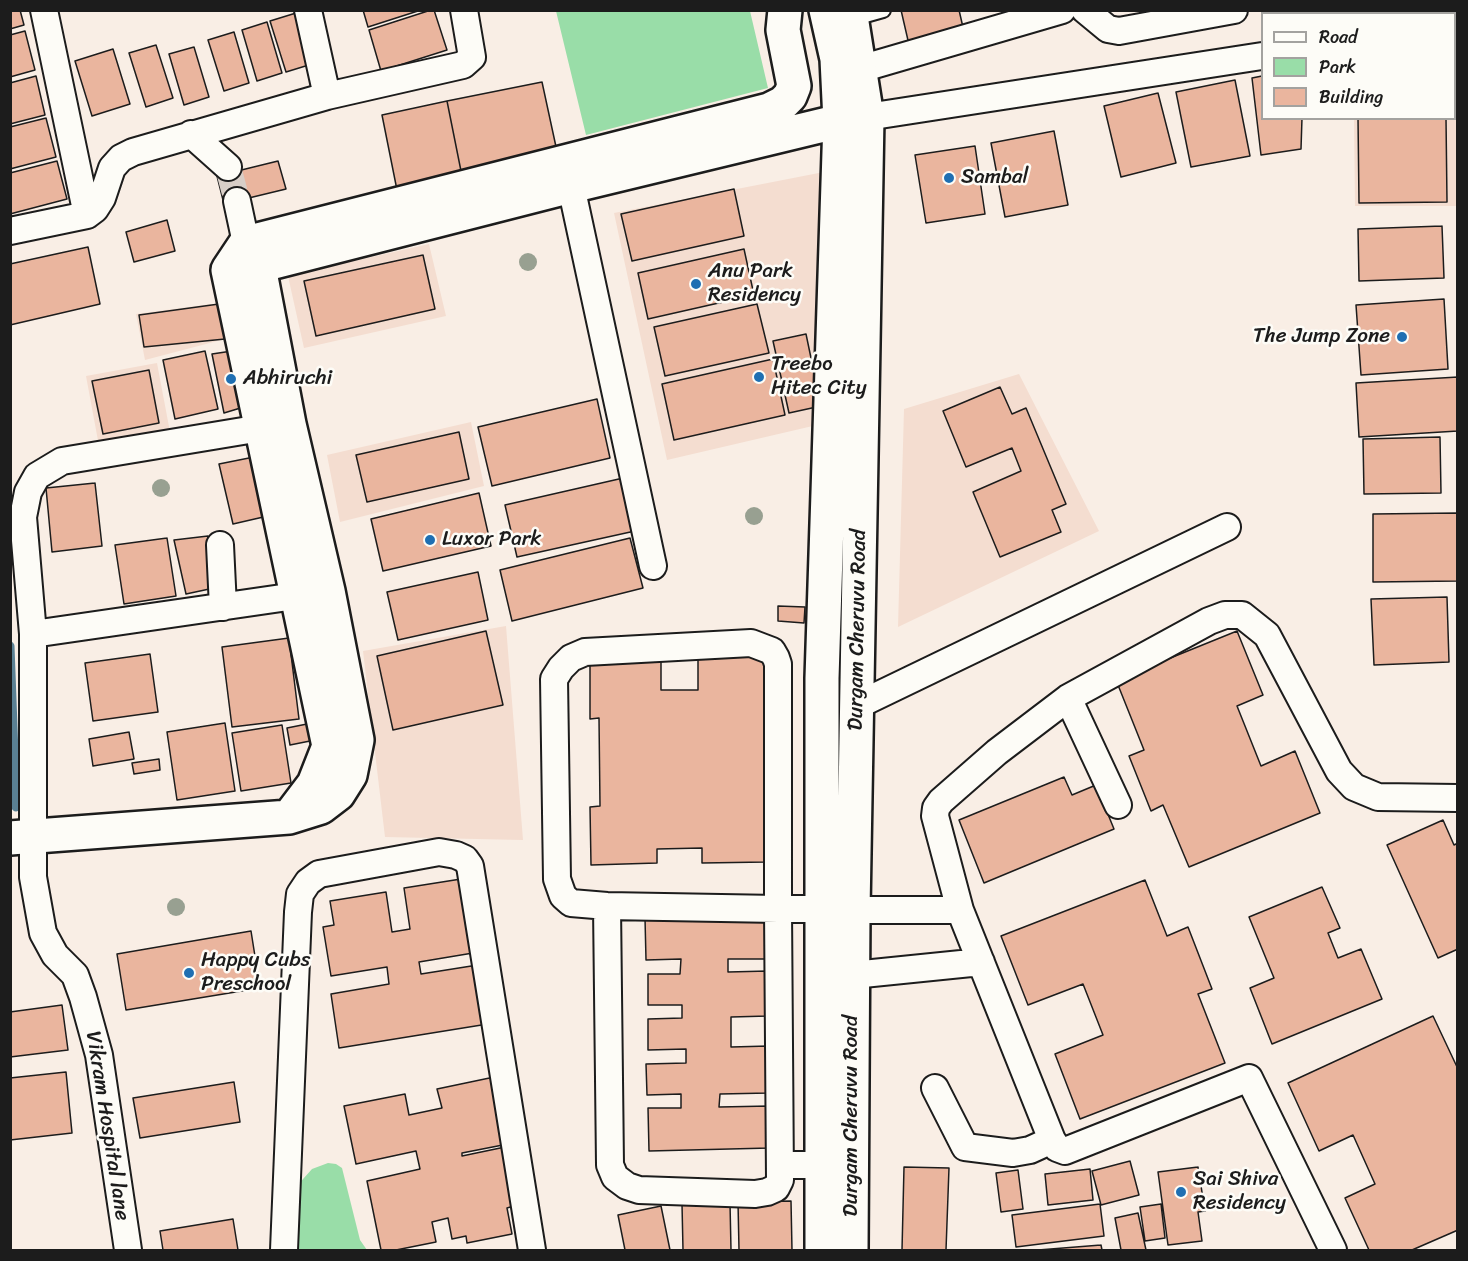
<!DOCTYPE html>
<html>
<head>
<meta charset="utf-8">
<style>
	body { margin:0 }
	#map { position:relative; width:1468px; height:1261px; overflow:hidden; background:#f9eee5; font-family:Sriracha,sans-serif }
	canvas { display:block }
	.frame { position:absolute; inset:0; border:12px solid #1c1c1c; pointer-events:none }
	.legend { position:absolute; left:1261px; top:12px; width:195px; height:108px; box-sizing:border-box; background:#fdfcf7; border:2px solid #a3a29f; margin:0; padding:8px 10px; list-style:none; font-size:18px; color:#1c1c1c }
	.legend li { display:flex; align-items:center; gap:12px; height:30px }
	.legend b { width:30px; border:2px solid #a3a29f }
</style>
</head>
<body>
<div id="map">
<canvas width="1468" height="1261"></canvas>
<div class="frame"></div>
<ul class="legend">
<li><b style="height:8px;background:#fdfcf7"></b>Road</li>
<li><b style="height:16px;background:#99dda8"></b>Park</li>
<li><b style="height:16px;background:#eab59e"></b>Building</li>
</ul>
</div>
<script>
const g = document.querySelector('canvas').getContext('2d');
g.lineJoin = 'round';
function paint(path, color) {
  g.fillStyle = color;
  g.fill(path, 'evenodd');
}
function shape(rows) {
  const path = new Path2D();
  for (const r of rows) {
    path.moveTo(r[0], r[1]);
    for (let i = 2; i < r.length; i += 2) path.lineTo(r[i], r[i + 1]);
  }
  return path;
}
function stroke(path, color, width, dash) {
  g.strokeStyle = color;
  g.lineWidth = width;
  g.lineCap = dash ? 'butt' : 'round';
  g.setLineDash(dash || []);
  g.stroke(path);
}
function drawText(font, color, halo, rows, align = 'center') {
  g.font = font + ' Sriracha,sans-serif';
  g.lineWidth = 5;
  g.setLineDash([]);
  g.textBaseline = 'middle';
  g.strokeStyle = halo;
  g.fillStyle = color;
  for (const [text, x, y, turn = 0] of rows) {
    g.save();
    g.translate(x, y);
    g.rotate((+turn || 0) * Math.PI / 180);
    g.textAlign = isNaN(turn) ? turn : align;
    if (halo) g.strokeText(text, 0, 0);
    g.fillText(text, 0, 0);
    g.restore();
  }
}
const built = shape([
	[1457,68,1457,206,1355,206,1354,119,1454,118,1455,69],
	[829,171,847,418,667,460,614,213],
	[429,244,446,316,304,348,288,276],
	[211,304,225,339,145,360,136,314],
	[157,363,170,432,99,446,86,376],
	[1019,374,1099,531,898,627,904,409],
	[471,422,484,486,340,522,327,455],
	[506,626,523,840,385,837,363,651]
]);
const green = shape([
	[556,11,750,11,768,88,586,135],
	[328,1163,336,1164,342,1168,360,1240,367,1250,294,1250,295,1188,312,1169]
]);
const stream = shape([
	[10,646,16,807]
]);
const building = shape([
	[10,10,20,10,24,25,10,29,10,10],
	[363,10,421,10,368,27,363,10],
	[431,10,434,10,447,50,381,71,369,30,431,10],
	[901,10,959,10,965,36,910,49,901,10],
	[296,13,312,64,286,72,270,21,296,13],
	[267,22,282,73,257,81,242,30,267,22],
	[25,31,35,70,10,77,10,35,25,31],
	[234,32,249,83,224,91,208,40,234,32],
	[156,45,173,98,146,107,129,53,156,45],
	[194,47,209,97,184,105,169,54,194,47],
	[113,49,130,104,92,116,75,61,113,49],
	[36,76,45,115,10,124,10,83,36,76],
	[1262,76,1262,118,1302,118,1301,149,1261,155,1252,78,1262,76],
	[1235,80,1250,156,1191,167,1176,92,1235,80],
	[542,82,558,156,462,176,447,101,542,82],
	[1158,93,1176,163,1121,177,1104,106,1158,93],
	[447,101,462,176,397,190,382,115,447,101],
	[46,118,56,157,10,169,10,127,46,118],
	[1358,118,1446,118,1447,202,1359,203,1358,118],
	[1054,131,1068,205,1005,217,991,143,1054,131],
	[975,146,985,214,926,223,915,155,975,146],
	[57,161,67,199,10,214,10,173,57,161],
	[278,161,286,189,224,204,217,176,278,161],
	[734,189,744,236,632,261,621,214,734,189],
	[167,220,175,251,134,262,126,232,167,220],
	[1442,226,1444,278,1359,281,1358,229,1442,226],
	[88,247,100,304,10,325,10,264,88,247],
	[744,249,754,295,648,319,638,273,744,249],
	[423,255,435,309,316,336,304,281,423,255],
	[1444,299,1448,369,1361,375,1356,305,1444,299],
	[219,304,225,339,144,347,139,315,219,304],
	[757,304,769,353,665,376,654,327,757,304],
	[806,334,821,406,789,413,773,341,806,334],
	[205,351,218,409,175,419,163,360,205,351],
	[232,351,247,406,224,413,212,354,232,351],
	[773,359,785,415,674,440,662,384,773,359],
	[149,370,159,423,103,434,92,381,149,370],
	[1458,377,1458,431,1359,437,1356,383,1458,377],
	[1000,387,1012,414,1026,408,1066,504,1052,510,1061,532,1000,557,973,492,1021,471,1012,448,966,467,943,411,1000,387],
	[597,399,610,458,492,486,478,427,597,399],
	[459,432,469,479,367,502,356,455,459,432],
	[1440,437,1441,493,1364,494,1363,439,1440,437],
	[259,456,272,515,233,524,219,464,259,456],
	[632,476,644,529,517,557,505,505,632,476],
	[95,483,102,546,52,552,46,488,95,483],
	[479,493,491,546,383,571,371,519,479,493],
	[1458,513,1458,581,1373,582,1373,514,1458,513],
	[208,536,214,588,186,594,174,540,208,536],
	[167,538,176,596,124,604,115,545,167,538],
	[630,538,643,588,512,621,500,570,630,538],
	[478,572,488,620,398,640,387,592,478,572],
	[1447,597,1449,662,1374,665,1371,599,1447,597],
	[778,606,805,607,804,623,778,621,778,606],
	[486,631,503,705,393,730,377,656,486,631],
	[1237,631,1263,695,1237,706,1261,766,1295,751,1320,813,1189,867,1163,805,1151,811,1129,756,1144,750,1116,680,1237,631],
	[289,638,299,719,232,727,222,647,289,638],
	[150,654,158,712,93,721,85,663,150,654],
	[765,656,766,862,702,863,702,848,657,849,657,863,591,865,590,807,600,806,599,718,590,719,590,661,661,659,661,690,698,690,698,657,765,656],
	[225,723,235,791,177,800,167,732,225,723],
	[312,723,315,740,290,745,287,728,312,723],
	[282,725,291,783,241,791,232,733,282,725],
	[129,732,134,759,93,766,89,739,129,732],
	[159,759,160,770,134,774,132,763,159,759],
	[1064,777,1072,795,1096,785,1114,829,984,883,959,820,1064,777],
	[1443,820,1454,845,1458,843,1458,949,1438,958,1387,845,1443,820],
	[461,879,473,953,419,962,421,974,484,964,494,1023,339,1048,331,994,389,984,387,967,331,976,323,927,334,925,330,901,386,892,392,932,410,929,404,888,461,879],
	[1145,880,1167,936,1188,927,1212,989,1198,994,1225,1063,1080,1119,1055,1054,1103,1035,1083,984,1028,1005,1001,936,1145,880],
	[1322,887,1340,928,1328,933,1338,958,1361,949,1382,999,1272,1044,1250,988,1274,978,1249,917,1322,887],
	[767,915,768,959,728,959,728,972,768,971,768,1016,731,1017,731,1047,769,1046,769,1093,720,1094,719,1107,770,1106,770,1148,649,1151,648,1108,681,1108,681,1094,647,1095,646,1064,686,1063,686,1049,648,1050,648,1019,682,1018,682,1005,648,1005,648,974,680,974,681,959,646,960,645,918,767,915],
	[251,931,260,988,126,1010,117,954,251,931],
	[62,1005,68,1050,10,1057,10,1012,62,1005],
	[1433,1016,1458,1069,1458,1230,1412,1250,1369,1250,1345,1198,1375,1184,1353,1135,1319,1151,1288,1083,1433,1016],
	[66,1072,72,1133,10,1140,10,1078,66,1072],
	[499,1076,513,1143,462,1153,462,1156,505,1147,517,1205,507,1208,512,1234,467,1243,466,1236,452,1239,448,1218,432,1222,436,1242,396,1250,381,1250,367,1181,420,1169,416,1151,356,1164,344,1106,405,1094,409,1115,442,1108,437,1089,499,1076],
	[234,1082,240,1122,140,1138,133,1098,234,1082],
	[1130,1161,1139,1195,1101,1205,1092,1171,1130,1161],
	[904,1167,949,1168,946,1250,902,1250,904,1167],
	[1198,1167,1205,1211,1198,1212,1202,1241,1168,1245,1158,1172,1198,1167],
	[1090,1169,1093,1200,1048,1205,1045,1174,1090,1169],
	[1018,1170,1023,1209,1001,1212,996,1173,1018,1170],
	[791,1201,792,1250,739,1250,738,1202,791,1201],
	[730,1203,731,1250,683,1250,682,1204,730,1203],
	[1100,1204,1104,1236,1016,1247,1012,1215,1100,1204],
	[1161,1204,1165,1238,1145,1241,1140,1207,1161,1204],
	[661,1206,670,1250,625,1250,618,1215,661,1206],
	[1138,1213,1146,1250,1121,1250,1115,1218,1138,1213],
	[233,1219,238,1250,163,1250,160,1231,233,1219],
	[1101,1245,1102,1250,1038,1250,1101,1245]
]);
const streetTunnel = shape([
	[228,167,237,201]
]);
const lane = shape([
	[851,19,883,10]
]);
const street = shape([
	[44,10,87,215],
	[308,10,327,96],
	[1085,10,1108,29,1119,31,1234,10],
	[1373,10,1373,14],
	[1454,26,1458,25],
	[860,69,1062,10],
	[867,117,1262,56],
	[191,134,228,167],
	[571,186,653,566],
	[237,201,246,243,253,258],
	[10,231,87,215,95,209,102,198,112,168,121,158,133,152,327,96,463,65,472,57,464,10],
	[220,545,223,607],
	[33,634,316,593],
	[1068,698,1118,805],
	[856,706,1227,527],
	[607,906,610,1165,615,1177,627,1186,639,1190,755,1194,767,1192,776,1188,780,1180,778,909,778,664,776,658,772,651,751,643,585,652,571,658,561,668,554,679,557,879,563,896,571,903,607,906,778,909,821,909],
	[853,910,960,910],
	[853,975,981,962],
	[935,1088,965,1147,1013,1153,1030,1150,1052,1140],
	[780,1165,823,1165],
	[128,1250,99,1055,83,997,75,975,55,955,43,933,33,877,33,634,23,517,28,492,37,476,62,461,261,428],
	[284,1250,298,912,300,894,308,882,319,874,439,852,456,855,465,859,470,866,532,1250],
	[1333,1250,1249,1078,1065,1151,1057,1148,1052,1140,960,910,935,816,936,808,941,801,997,752,1068,698,1209,621,1225,615,1242,615,1267,635,1339,771,1354,787,1378,797,1458,798]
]);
const secondary = shape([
	[850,10,867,117,853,910,851,1250],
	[289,817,314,784,329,746,228,270,246,243,769,110,783,103,790,96,794,86,783,30,785,10],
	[10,838,289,817,321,807,338,794,350,775,357,740,328,591,289,424,260,272,262,265,571,186,840,121],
	[822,1250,822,678,840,121,837,59,826,10]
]);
const trees = [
	[528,262],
	[161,488],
	[754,516],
	[176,907]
];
const markers = [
	[949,178,6,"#1f6fb2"],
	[696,284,6,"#1f6fb2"],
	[1402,337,6,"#1f6fb2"],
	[759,377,6,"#1f6fb2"],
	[231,379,6,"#1f6fb2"],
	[430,540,6,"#1f6fb2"],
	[189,973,6,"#1f6fb2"],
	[1181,1192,6,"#1f6fb2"]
];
const poiNames = [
	["Sambal",961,178],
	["Anu Park",708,272],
	["Residency",708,296],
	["The Jump Zone",1390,337,"right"],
	["Treebo",771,365],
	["Hitec City",771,389],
	["Abhiruchi",243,379],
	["Luxor Park",442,540],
	["Happy Cubs",201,961],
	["Preschool",201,985],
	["Sai Shiva",1193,1180],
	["Residency",1193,1204]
];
const streetNames = [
	["Durgam Cheruvu Road",858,630,-89],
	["Durgam Cheruvu Road",852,1116,-90],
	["Vikram Hospital lane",107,1126,81]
];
paint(built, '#f4ddd0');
paint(green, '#99dda8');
stroke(stream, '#5a8093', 9);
paint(building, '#eab59e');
stroke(building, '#1c1c1c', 1.5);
stroke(streetTunnel, '#d8cec7', 26, [26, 13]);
stroke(lane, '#1c1c1c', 18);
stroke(street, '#1c1c1c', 30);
stroke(secondary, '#1c1c1c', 38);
stroke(lane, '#fdfcf7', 14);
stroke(street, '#fdfcf7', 26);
stroke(secondary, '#fdfcf7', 33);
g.fillStyle = '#98a091';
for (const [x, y] of trees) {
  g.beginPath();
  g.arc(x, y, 9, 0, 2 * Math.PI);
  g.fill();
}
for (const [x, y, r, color] of markers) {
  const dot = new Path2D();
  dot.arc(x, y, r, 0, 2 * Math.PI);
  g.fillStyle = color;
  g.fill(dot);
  stroke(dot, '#fdfcf7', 2);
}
drawText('21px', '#1c1c1c', '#fdfcf7', poiNames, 'left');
drawText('21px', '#1c1c1c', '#fdfcf7', streetNames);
</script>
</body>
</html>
